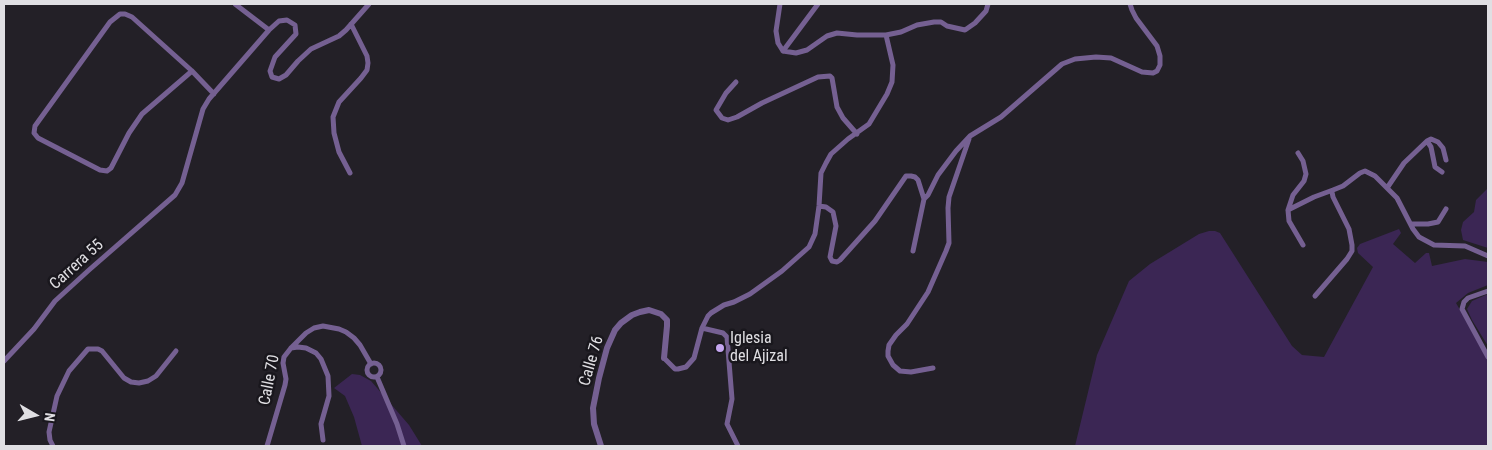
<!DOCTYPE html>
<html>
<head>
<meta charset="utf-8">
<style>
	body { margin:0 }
	#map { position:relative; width:1492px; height:450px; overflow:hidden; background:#232027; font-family:"Roboto Condensed",sans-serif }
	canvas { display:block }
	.frame { position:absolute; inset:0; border:5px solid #e0dfe3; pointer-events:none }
	.north { position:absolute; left:10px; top:390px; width:50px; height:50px; -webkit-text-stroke:4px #19171d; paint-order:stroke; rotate:98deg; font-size:14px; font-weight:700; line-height:20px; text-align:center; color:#e0dfe3 }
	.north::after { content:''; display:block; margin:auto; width:18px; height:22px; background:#e0dfe3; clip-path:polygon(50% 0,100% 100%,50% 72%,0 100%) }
</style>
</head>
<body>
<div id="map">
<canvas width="1492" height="450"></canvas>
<div class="frame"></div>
<div class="north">N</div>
</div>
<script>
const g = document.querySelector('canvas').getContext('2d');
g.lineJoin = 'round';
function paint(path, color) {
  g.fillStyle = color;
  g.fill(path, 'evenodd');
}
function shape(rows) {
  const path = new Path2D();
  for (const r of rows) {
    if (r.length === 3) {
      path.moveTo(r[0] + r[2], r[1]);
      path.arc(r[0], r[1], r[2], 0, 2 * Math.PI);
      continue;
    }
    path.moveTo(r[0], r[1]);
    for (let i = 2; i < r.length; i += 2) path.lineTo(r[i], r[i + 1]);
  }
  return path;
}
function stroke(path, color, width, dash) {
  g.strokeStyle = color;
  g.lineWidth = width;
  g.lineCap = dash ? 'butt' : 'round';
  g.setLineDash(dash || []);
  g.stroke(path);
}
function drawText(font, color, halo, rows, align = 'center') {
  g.font = font + ' "Roboto Condensed",sans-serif';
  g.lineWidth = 5;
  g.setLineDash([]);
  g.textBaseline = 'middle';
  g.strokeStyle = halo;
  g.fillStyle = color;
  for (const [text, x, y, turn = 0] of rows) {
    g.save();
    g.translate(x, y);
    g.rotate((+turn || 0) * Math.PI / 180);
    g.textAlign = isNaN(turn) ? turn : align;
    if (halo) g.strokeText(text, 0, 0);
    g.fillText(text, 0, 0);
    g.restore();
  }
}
const green = shape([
	[1488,188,1488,248,1463,240,1461,230,1463,222,1474,212,1476,200],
	[1399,229,1401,233,1393,244,1415,263,1426,253,1429,253,1432,266,1465,259,1488,262,1488,285,1468,293,1456,303,1488,358,1488,446,1075,446,1097,355,1129,281,1150,264,1199,234,1209,231,1215,231,1220,233,1292,346,1302,355,1324,357,1373,267,1358,253,1357,248,1360,244],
	[1488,294,1488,346,1472,320,1467,309,1472,301],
	[352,374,360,375,371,381,409,425,422,446,362,446,354,417,345,396,334,388]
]);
const minor = shape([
	[235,4,269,30],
	[886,35,901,32,917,25,934,22,941,22,947,26,965,30,975,23,986,11,988,4],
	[783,51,818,4],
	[192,71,142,114,129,133,111,168,107,171,100,170,38,138,34,133,35,126,110,22,120,14,125,14,132,17,192,71,214,94],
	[736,82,726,93,716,110,722,118,728,120,737,117,762,103,818,77,830,76,832,78,837,107,843,118,857,134],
	[1427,141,1431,147,1435,167,1442,172],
	[350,173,339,152,334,133,333,117,339,102,361,78,367,70,368,63,367,56,351,24],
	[1387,188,1404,163,1427,141,1431,139,1438,142,1443,148,1446,160],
	[819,206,826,207,833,212,836,226,830,257,832,261,837,262,840,260,875,221,906,176,911,176,915,177,918,180,924,199,928,195,938,175,956,151,970,136,1001,117,1062,64,1075,59,1096,57,1111,58,1142,72,1153,73,1157,71,1160,65,1160,56,1157,46,1136,18,1132,10,1130,4],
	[1288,210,1293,195,1304,181,1306,174,1303,161,1298,153],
	[1411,224,1428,224,1438,222,1446,209],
	[1303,245,1289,221,1288,210,1314,197,1333,190],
	[913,251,924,199],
	[1488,291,1468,298,1464,302,1462,309,1488,357],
	[1315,296,1347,259,1352,251,1352,245,1349,229,1333,197,1332,192,1333,190,1343,186,1360,173,1365,171,1375,176,1397,198,1413,229,1419,237,1434,245,1465,246,1488,256],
	[702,328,723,333,727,337,732,399,727,424,738,446],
	[291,348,298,347,306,348,316,353,321,359,328,376,329,396,321,424,323,440],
	[664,358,675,369,678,369,686,367,694,358,702,328,708,316,711,313,724,305,734,302,750,294,782,271,809,247,815,234,819,206,821,173,826,163,831,154,848,139,869,124,887,94,892,82,893,65,886,35,857,35,837,33,827,36,807,50,796,53,783,51,778,43,776,31,780,4],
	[4,361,34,329,55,301,89,270,175,195,182,183,203,109,209,99,269,30,279,21,287,20,295,25,296,34,275,57,270,71,272,77,279,79,286,75,298,61,311,49,339,36,346,30,369,4],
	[374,370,7],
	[933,368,911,372,900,371,893,365,888,356,888,351,889,345,896,335,907,324,928,292,946,251,949,243,948,208,949,197,969,139],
	[377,377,397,424,404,446],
	[53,446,50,440,49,432,57,396,69,371,88,349,98,349,102,351,124,378,131,382,139,383,148,381,156,376,176,351],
	[267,446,285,385,286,379,283,363,284,357,291,348,306,333,314,328,323,326,339,329,346,332,354,338,360,345,371,364]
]);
const tertiary = shape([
	[601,446,594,424,593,408,599,378,607,348,615,330,621,323,632,315,640,312,649,310,661,314,667,320,667,326,664,358]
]);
const markers = [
	[720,348,5,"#c5a6f0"]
];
const streetNames = [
	["Carrera 55",77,265,-42],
	["Calle 76",592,361,-74],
	["Calle 70",270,380,-79]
];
const poiNames = [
	["Iglesia",730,339],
	["del Ajizal",730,357]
];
paint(green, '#3b2654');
stroke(minor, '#756092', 5);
stroke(tertiary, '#756092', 6);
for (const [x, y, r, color] of markers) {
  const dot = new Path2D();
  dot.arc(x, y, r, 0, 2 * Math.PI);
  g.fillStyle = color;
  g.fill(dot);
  stroke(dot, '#19171d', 2);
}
drawText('16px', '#e0dfe3', '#19171d', streetNames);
drawText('16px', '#e0dfe3', '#19171d', poiNames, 'left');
</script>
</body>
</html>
